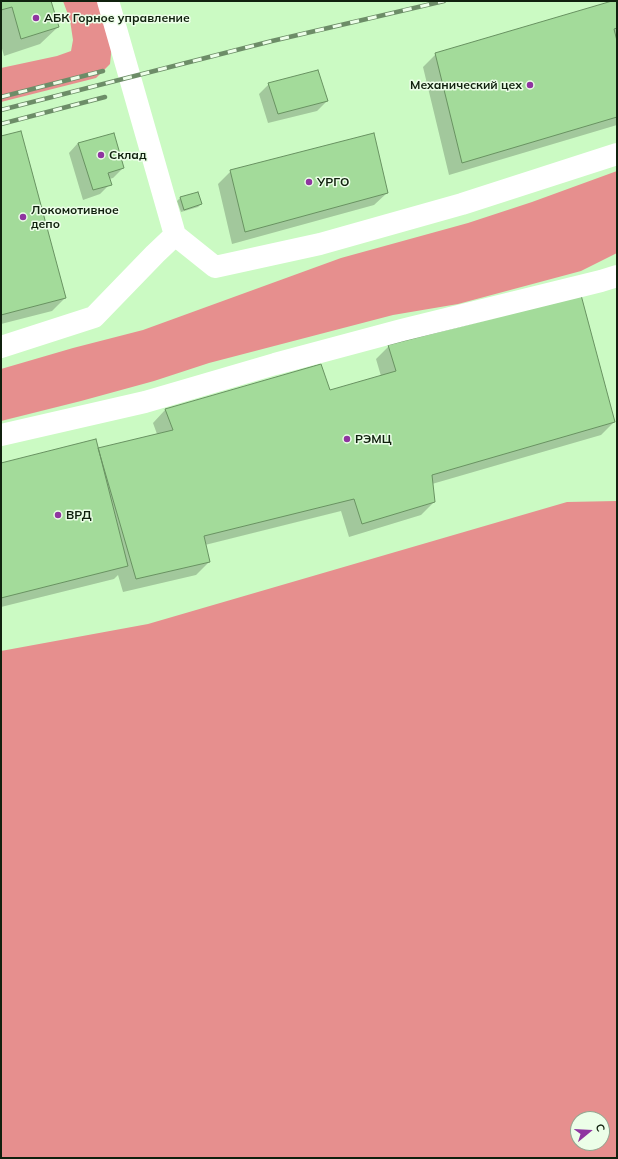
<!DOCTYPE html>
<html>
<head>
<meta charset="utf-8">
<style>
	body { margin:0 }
	#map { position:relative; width:618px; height:1159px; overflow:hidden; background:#cbfac3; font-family:Mulish,sans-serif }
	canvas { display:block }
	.frame { position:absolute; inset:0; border:2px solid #10210e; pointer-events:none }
	.north { position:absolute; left:570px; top:1111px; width:40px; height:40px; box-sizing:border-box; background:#ecfee8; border:1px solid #94a691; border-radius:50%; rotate:72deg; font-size:11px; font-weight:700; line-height:16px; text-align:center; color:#10210e }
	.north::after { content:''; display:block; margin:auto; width:14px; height:18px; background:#8f35a0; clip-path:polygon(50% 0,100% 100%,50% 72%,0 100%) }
</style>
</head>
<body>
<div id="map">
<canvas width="618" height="1159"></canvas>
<div class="frame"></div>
<div class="north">С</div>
</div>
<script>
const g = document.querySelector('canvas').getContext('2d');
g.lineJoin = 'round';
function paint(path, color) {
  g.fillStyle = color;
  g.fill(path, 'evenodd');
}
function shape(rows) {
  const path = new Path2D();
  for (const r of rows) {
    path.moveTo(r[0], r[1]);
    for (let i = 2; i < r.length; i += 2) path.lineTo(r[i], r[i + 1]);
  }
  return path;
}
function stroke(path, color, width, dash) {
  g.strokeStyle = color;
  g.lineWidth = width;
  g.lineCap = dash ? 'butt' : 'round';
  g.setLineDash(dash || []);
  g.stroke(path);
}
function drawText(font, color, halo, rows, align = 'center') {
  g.font = font + ' Mulish,sans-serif';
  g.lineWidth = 3;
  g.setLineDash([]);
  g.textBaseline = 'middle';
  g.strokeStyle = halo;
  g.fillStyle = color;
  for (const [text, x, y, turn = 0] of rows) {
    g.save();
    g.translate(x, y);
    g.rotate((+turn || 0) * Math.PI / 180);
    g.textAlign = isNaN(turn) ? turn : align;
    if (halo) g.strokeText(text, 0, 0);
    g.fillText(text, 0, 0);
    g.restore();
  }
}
const forest = shape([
	[63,1,102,1,112,45,110,64,96,78,1,102,1,68,57,56,71,51,73,40,70,20],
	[617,171,617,253,581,271,458,304,393,315,209,363,154,381,81,401,1,421,1,369,73,348,143,330,341,258,468,223,532,202],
	[617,501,617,1158,1,1158,1,651,148,624,567,502],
	[578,1119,602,1119,602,1143,578,1143]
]);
const shadow = shape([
	[1,1,50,1,58,27,40,44,4,56,1,45],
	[617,1,617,37,615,38,617,44,617,125,449,175,423,67,436,54],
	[269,84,327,101,317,111,268,123,259,94],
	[1,137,65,298,52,311,1,324],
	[78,143,123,168,113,178,109,179,110,184,100,194,83,200,69,153],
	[231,171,387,193,374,205,232,244,218,184],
	[180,198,201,204,198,207,181,212,177,201],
	[389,346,614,422,601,435,432,484,434,502,421,515,349,537,341,511,205,545,209,562,196,575,123,592,118,575,114,579,1,607,1,464,97,449,157,434,153,423,165,410,330,391,381,376,376,359]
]);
const building = shape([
	[1,1,51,1,59,27,21,39,12,7,1,10,1,1],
	[612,1,617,1,617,28,614,29,617,41,617,117,462,163,435,53,612,1],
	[318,70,328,101,278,114,268,83,318,70],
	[21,131,66,298,1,315,1,136,21,131],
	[114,133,124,168,108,173,112,185,93,190,78,143,114,133],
	[374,133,388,193,245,232,230,170,374,133],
	[198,192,202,204,184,210,180,197,198,192],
	[581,295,615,422,432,475,435,502,362,524,354,499,204,536,210,562,136,579,98,448,173,430,165,409,321,364,330,390,396,371,388,345,581,295],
	[96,439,128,566,1,598,1,463,96,439]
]);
const minor = shape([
	[108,1,175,235,215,267,320,244,462,204,617,154],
	[1,347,94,317,155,254,175,235],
	[1,435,145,402,275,364,402,330,601,281,617,276]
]);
const rail = shape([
	[1,97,103,71],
	[1,110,272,41,444,1],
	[1,124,105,97]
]);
const markers = [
	[36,18,4,"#8f35a0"],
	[530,85,4,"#8f35a0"],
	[101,155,4,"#8f35a0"],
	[309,182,4,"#8f35a0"],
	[23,217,4,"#8f35a0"],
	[347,439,4,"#8f35a0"],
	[58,515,4,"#8f35a0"]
];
const poiNames = [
	["АБК Горное управление",44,18],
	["Механический цех",522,85,"right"],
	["Склад",109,155],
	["УРГО",317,182],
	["Локомотивное",31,210],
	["депо",31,224],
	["РЭМЦ",355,439],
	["ВРД",66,515]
];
paint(forest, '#e68f8e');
paint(shadow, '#0003');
paint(building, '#a3db9a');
stroke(building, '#689261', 1);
stroke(minor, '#fff', 22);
stroke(rail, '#6d8d68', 4.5);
stroke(rail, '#ecfee8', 3, [9]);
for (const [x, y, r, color] of markers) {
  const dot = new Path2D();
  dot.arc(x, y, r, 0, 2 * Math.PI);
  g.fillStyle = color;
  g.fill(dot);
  stroke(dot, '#ecfee8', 1.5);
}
drawText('bold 12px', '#10210e', '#ecfee8', poiNames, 'left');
</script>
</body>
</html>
